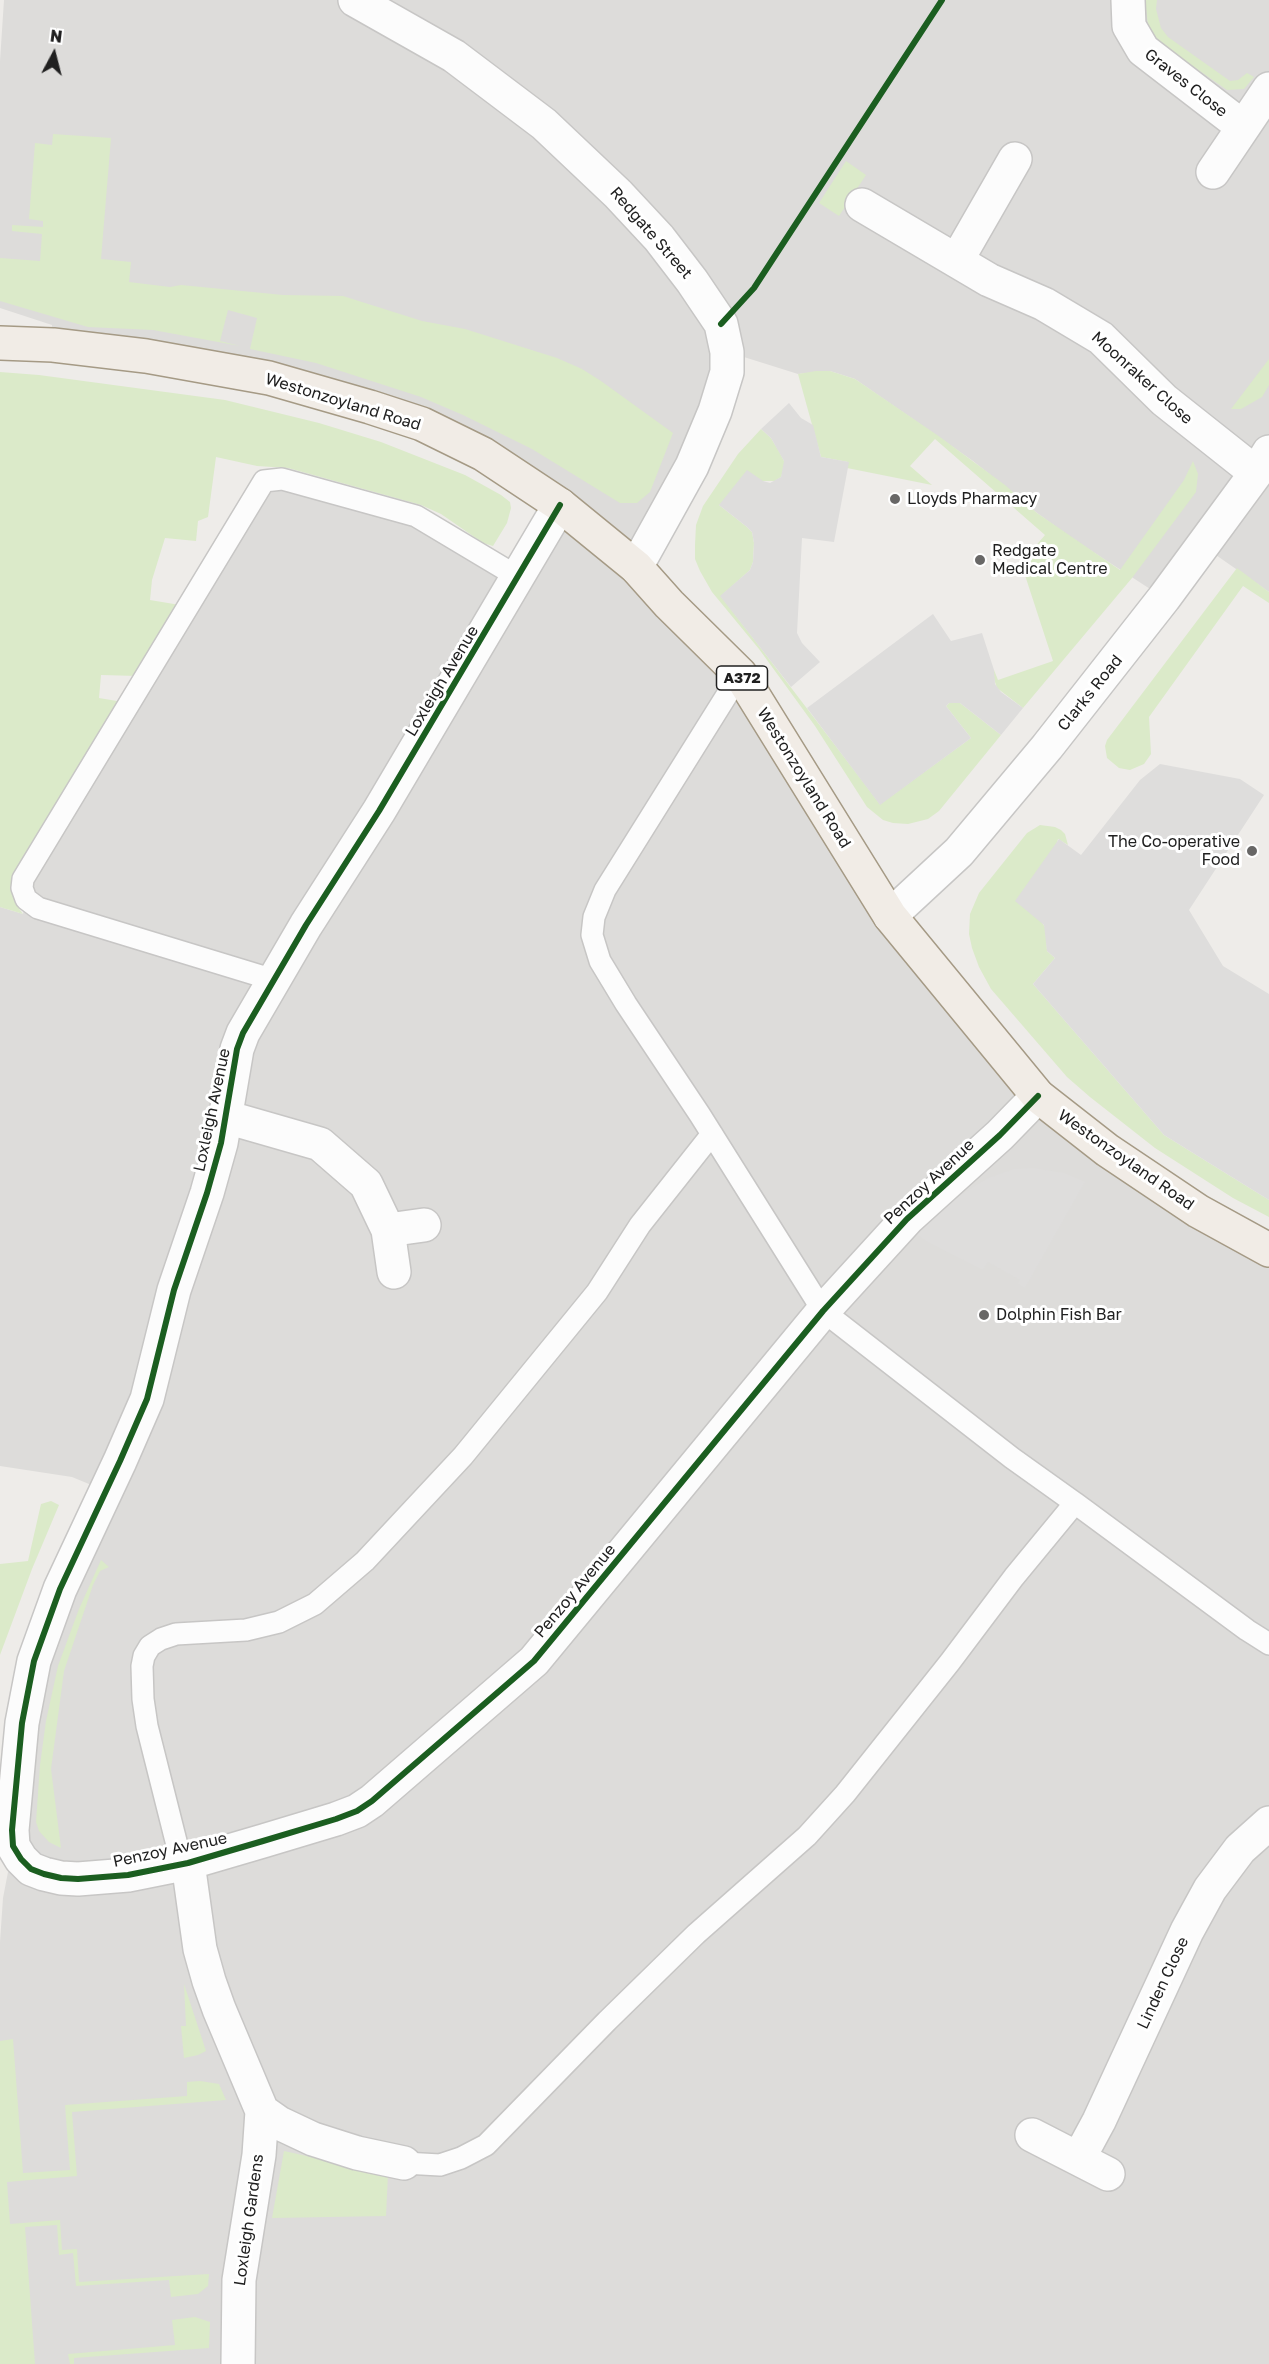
<!DOCTYPE html>
<html>
<head>
<meta charset="utf-8">
<style>
	body { margin:0 }
	#map { position:relative; width:1269px; height:2364px; overflow:hidden; background:#eeece9; font-family:"Golos Text",sans-serif }
	canvas { display:block }
	.north { position:absolute; left:24px; top:24px; width:60px; height:60px; -webkit-text-stroke:4px #fff; paint-order:stroke; rotate:7deg; font-size:16px; font-weight:700; line-height:24px; text-align:center; color:#202020 }
	.north::after { content:''; display:block; margin:auto; width:21px; height:27px; background:#202020; clip-path:polygon(50% 0,100% 100%,50% 72%,0 100%) }
</style>
</head>
<body>
<div id="map">
<canvas width="1269" height="2364"></canvas>
<div class="north">N</div>
</div>
<script>
const g = document.querySelector('canvas').getContext('2d');
g.lineJoin = 'round';
function paint(path, color) {
  g.fillStyle = color;
  g.fill(path, 'evenodd');
}
function shape(rows) {
  const path = new Path2D();
  for (const r of rows) {
    path.moveTo(r[0], r[1]);
    for (let i = 2; i < r.length; i += 2) path.lineTo(r[i], r[i + 1]);
  }
  return path;
}
function stroke(path, color, width, dash) {
  g.strokeStyle = color;
  g.lineWidth = width;
  g.lineCap = dash ? 'butt' : 'round';
  g.setLineDash(dash || []);
  g.stroke(path);
}
function drawText(font, color, halo, rows, align = 'center') {
  g.font = font + ' "Golos Text",sans-serif';
  g.lineWidth = 6;
  g.setLineDash([]);
  g.textBaseline = 'middle';
  g.strokeStyle = halo;
  g.fillStyle = color;
  for (const [text, x, y, turn = 0] of rows) {
    g.save();
    g.translate(x, y);
    g.rotate((+turn || 0) * Math.PI / 180);
    g.textAlign = isNaN(turn) ? turn : align;
    if (halo) g.strokeText(text, 0, 0);
    g.fillText(text, 0, 0);
    g.restore();
  }
}
const residential = shape([
	[4,0,1269,0,1269,592,1203,546,1164,598,1070,537,1037,513,973,461,855,379,830,371,798,374,728,352,636,567,669,604,1038,1096,1269,1250,1269,2364,16,2364,0,2064,0,1942,3,1898,13,1846,22,1723,106,1491,72,1477,0,1466,0,907,23,914,26,899,22,888,264,481,416,516,518,576,560,505,422,424,53,345,52,325,0,308,0,61]
]);
const grass = shape([
	[1145,0,1157,0,1156,9,1161,28,1168,37,1230,81,1238,80,1247,73,1254,77,1244,89,1227,90,1167,48,1154,36,1148,25],
	[53,134,111,138,101,259,131,262,129,282,170,287,181,285,283,295,343,296,422,321,465,329,557,358,582,369,601,381,673,433,650,492,637,503,620,503,532,449,463,415,421,397,316,363,250,349,257,318,228,310,220,341,240,346,153,330,88,327,0,301,0,258,40,261,42,234,12,231,12,225,43,227,43,221,29,219,35,143,52,145],
	[846,161,866,175,839,216,819,203],
	[1269,359,1269,385,1262,397,1241,409,1231,409],
	[816,371,830,371,855,379,940,437,1005,485,1037,513,1120,570,1184,480,1193,461,1198,474,1196,492,1132,578,1023,708,997,688,993,676,994,670,998,680,1053,661,1021,563,1045,535,935,439,910,466,932,485,847,468,848,462,821,457,798,374],
	[0,372,39,375,225,400,319,423,381,442,465,475,501,495,510,502,511,508,507,523,493,546,483,543,441,514,421,505,288,468,257,466,216,457,208,517,198,521,196,541,165,538,152,580,150,600,180,605,138,676,101,675,99,698,123,702,14,889,15,903,23,914,0,907],
	[761,429,771,438,780,453,784,461,784,469,781,477,775,481,763,481,719,505,747,527,752,532,754,543,753,562,750,570,721,596,880,804,971,738,946,706,949,703,960,703,1001,735,939,811,928,819,908,824,893,823,883,820,867,807,815,726,759,649,712,592,700,571,695,559,695,545,696,525,703,506,738,454],
	[1237,568,1269,592,1269,603,1243,586,1149,717,1151,754,1144,764,1130,770,1119,768,1107,758,1105,746,1107,740],
	[1040,825,1055,827,1061,830,1065,834,1068,845,1058,839,1040,919,1046,929,1047,951,1055,958,1033,984,1164,1135,1269,1200,1269,1217,1233,1198,1155,1148,1090,1097,1067,1077,991,989,979,967,972,948,969,934,970,914,979,893,1027,833],
	[51,1501,59,1505,32,1569,0,1655,0,1564,28,1561,41,1504],
	[101,1560,109,1567,100,1571,93,1585,64,1671,51,1769,61,1848,49,1842,39,1831,36,1822,40,1765,46,1721,58,1666,79,1609],
	[184,1984,206,2051,198,2055,184,2058,181,2026,186,2026],
	[13,2039,23,2173,70,2170,65,2105,187,2096,187,2082,200,2081,219,2084,226,2100,72,2112,77,2176,7,2182,10,2224,60,2220,62,2250,77,2249,79,2282,209,2274,208,2286,198,2294,171,2297,169,2280,76,2286,73,2253,59,2255,57,2225,25,2227,35,2364,0,2364,0,2041],
	[284,2151,388,2174,386,2216,272,2218],
	[195,2317,210,2322,209,2348,74,2358,74,2364,70,2364,68,2354,175,2345,172,2320]
]);
const parking = shape([
	[789,403,801,418,813,425,821,457,849,462,834,542,802,538,797,633,802,643,820,662,791,687,720,596,750,570,753,562,754,543,752,532,747,527,719,505,747,470,763,481,770,483,781,477,784,461,771,438,761,429],
	[933,614,951,641,982,633,994,670,995,684,1001,692,1023,708,1001,735,960,703,949,703,946,706,971,738,880,805,807,708],
	[1160,764,1240,779,1264,795,1189,910,1223,966,1269,994,1269,1200,1164,1135,1033,984,1055,958,1047,951,1044,925,1015,901,1059,839,1081,855,1140,780],
	[1033,1168,1064,1173,1085,1182,1025,1288,1018,1284,1020,1280,988,1262,983,1270,926,1241,914,1232,945,1205,986,1179,1014,1169]
]);
const service = shape([
	[274,980,38,908,26,899,22,888,23,879,264,481,282,479,416,516,518,577],
	[1075,1503,1247,1630,1269,1644],
	[182,1865,147,1726,143,1699,142,1666,144,1656,150,1646,161,1639,176,1634,246,1630,279,1622,315,1604,365,1561,463,1456,597,1292,640,1225,712,1134],
	[404,2163,440,2165,461,2158,486,2145,607,2021,696,1934,807,1836,845,1794,950,1662,1014,1577,1075,1503,1012,1458,823,1311,700,1115,626,1004,600,961,592,935,594,917,605,890,740,674]
]);
const minor = shape([
	[355,0,454,56,544,124,618,194,659,238,692,281,721,324,727,352,727,372,715,411,692,466,636,567],
	[1128,0,1129,26,1143,50,1243,127],
	[1213,172,1269,89],
	[862,205,989,280,1044,304,1101,338,1164,400,1256,473],
	[957,260,1015,159],
	[560,505,379,811,306,925,243,1033,237,1049,221,1143,207,1193,174,1290,147,1399,120,1461,60,1589,34,1661,22,1723,12,1830,13,1846,21,1859,31,1869,44,1874,61,1878,78,1879,128,1875,188,1863,263,1841,336,1819,357,1811,372,1801,534,1661,823,1311,907,1219,1000,1135,1038,1096],
	[890,916,959,852,1047,747,1164,598,1256,473,1269,452],
	[226,1117,320,1144,366,1184,388,1230,394,1272],
	[388,1230,424,1225],
	[188,1863,200,1949,209,1981,219,2009,262,2111,279,2123,313,2139,357,2153,404,2163],
	[1032,2135,1108,2174],
	[1079,2158,1099,2121,1187,1931,1210,1889,1240,1849,1269,1823],
	[238,2364,239,2280,259,2155,262,2111]
]);
const primary = shape([
	[0,343,53,345,146,356,269,378,370,407,422,424,483,454,560,505,636,567,669,604,740,674,890,916,1038,1096,1107,1150,1198,1211,1269,1250]
]);
const cycleway = shape([
	[721,324,754,288,942,0],
	[560,505,379,811,306,925,243,1033,237,1049,221,1143,207,1193,174,1290,147,1399,120,1461,60,1589,34,1661,22,1723,12,1830,13,1846,21,1859,31,1869,44,1874,61,1878,78,1879,128,1875,188,1863,263,1841,336,1819,357,1811,372,1801,534,1661,823,1311,907,1219,1000,1135,1038,1096]
]);
const markers = [
	[895,499,6,"#686766"],
	[980,560,6,"#686766"],
	[1252,851,6,"#686766"],
	[984,1315,6,"#686766"]
];
const shields = [
	[742,678,51]
];
const shieldNames = [
	["A372",742,678]
];
const streetNames = [
	["Graves Close",1186,83,38],
	["Redgate Street",651,233,49],
	["Moonraker Close",1142,378,42],
	["Westonzoyland Road",343,402,17],
	["Loxleigh Avenue",442,681,-59],
	["Clarks Road",1090,693,-51],
	["Westonzoyland Road",804,778,58],
	["Loxleigh Avenue",212,1110,-78],
	["Westonzoyland Road",1126,1160,35],
	["Penzoy Avenue",929,1182,-43],
	["Penzoy Avenue",575,1591,-50],
	["Penzoy Avenue",170,1850,-12],
	["Linden Close",1163,1983,-65],
	["Loxleigh Gardens",249,2220,-82]
];
const poiNames = [
	["Lloyds Pharmacy",907,499],
	["Redgate",992,551],
	["Medical Centre",992,569],
	["The Co-operative",1240,842,"right"],
	["Food",1240,860,"right"],
	["Dolphin Fish Bar",996,1315]
];
paint(residential, '#dddcda');
paint(grass, '#dbeac9');
paint(parking, '#dedddc');
stroke(service, '#c7c6c5', 24);
stroke(minor, '#c7c6c5', 36);
stroke(primary, '#a59a85', 36);
stroke(service, '#fcfcfc', 21);
stroke(minor, '#fcfcfc', 33);
stroke(primary, '#f1ece6', 33);
stroke(cycleway, '#1b5e20', 6);
for (const [x, y, r, color] of markers) {
  const dot = new Path2D();
  dot.arc(x, y, r, 0, 2 * Math.PI);
  g.fillStyle = color;
  g.fill(dot);
  stroke(dot, '#fff', 2);
}
for (const [x, y, w] of shields) {
  const box = new Path2D();
  box.roundRect(x - w / 2, y - 12, w, 24, 4.5);
  g.fillStyle = '#fff';
  g.fill(box);
  stroke(box, '#202020', 1.5);
}
drawText('bold 15px', '#202020', null, shieldNames);
drawText('16px', '#202020', '#fff', streetNames);
drawText('16px', '#202020', '#fff', poiNames, 'left');
</script>
</body>
</html>
